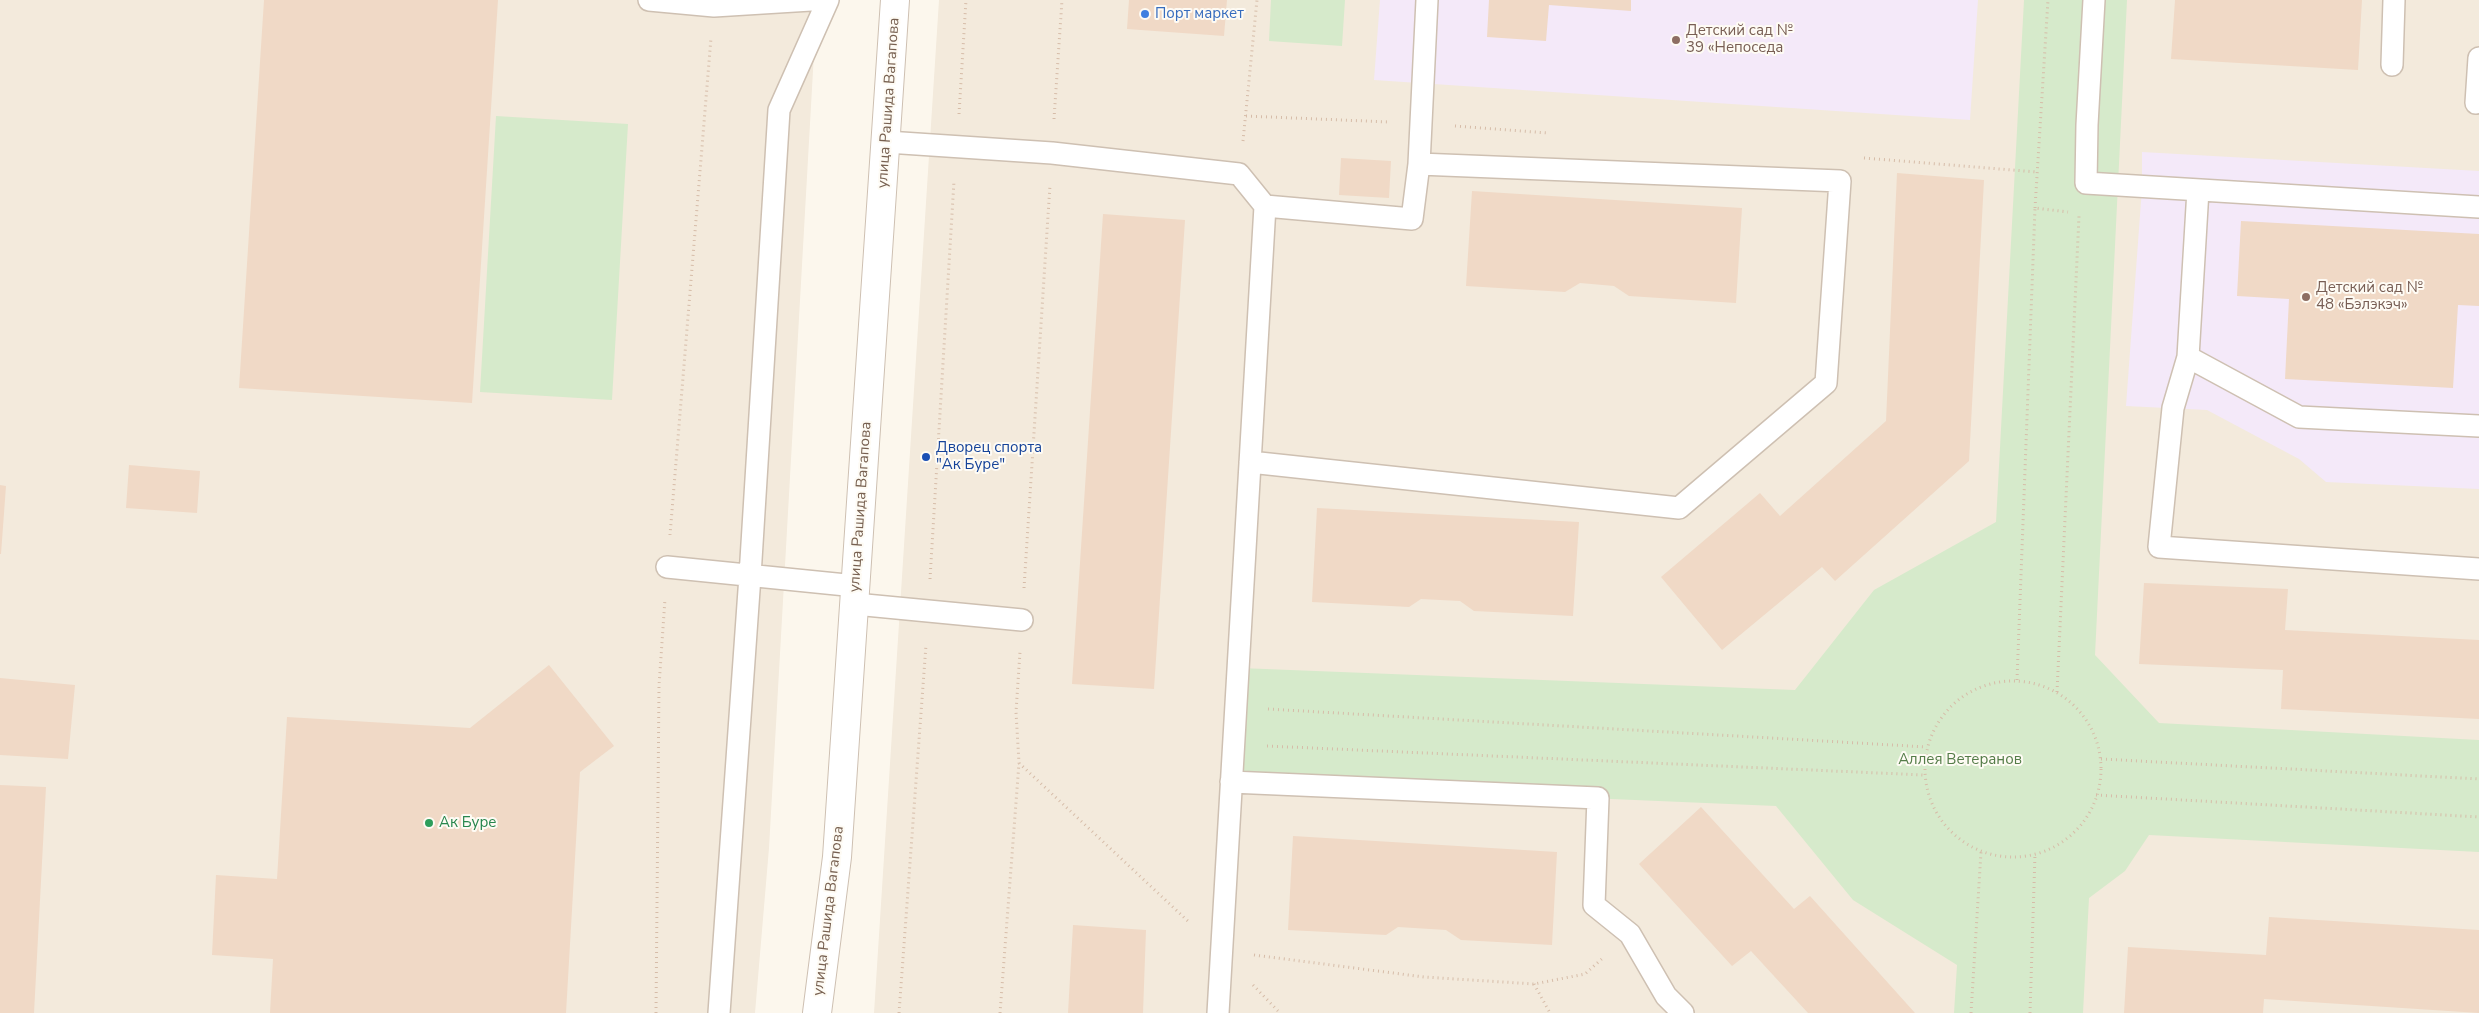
<!DOCTYPE html>
<html>
<head>
<meta charset="utf-8">
<style>
	body { margin:0 }
	canvas { display:block; background:#fcf7ed }
</style>
</head>
<body>
<canvas width="2479" height="1013"></canvas>
<script>
const g = document.querySelector('canvas').getContext('2d');
g.lineJoin = 'round';
function paint(path, color) {
  g.fillStyle = color;
  g.fill(path, 'evenodd');
}
function shape(rows) {
  const path = new Path2D();
  for (const r of rows) {
    if (r.length === 3) {
      path.moveTo(r[0] + r[2], r[1]);
      path.arc(r[0], r[1], r[2], 0, 2 * Math.PI);
      continue;
    }
    path.moveTo(r[0], r[1]);
    for (let i = 2; i < r.length; i += 2) path.lineTo(r[i], r[i + 1]);
  }
  return path;
}
function stroke(path, color, width, dash) {
  g.strokeStyle = color;
  g.lineWidth = width;
  g.lineCap = dash ? 'butt' : 'round';
  g.setLineDash(dash || []);
  g.stroke(path);
}
function drawText(font, color, halo, rows, align = 'center') {
  g.font = font + ' "Nunito Sans",sans-serif';
  g.lineWidth = 4;
  g.setLineDash([]);
  g.textBaseline = 'middle';
  g.strokeStyle = halo;
  g.fillStyle = color;
  for (const [text, x, y, turn = 0] of rows) {
    g.save();
    g.translate(x, y);
    g.rotate((+turn || 0) * Math.PI / 180);
    g.textAlign = isNaN(turn) ? turn : align;
    if (halo) g.strokeText(text, 0, 0);
    g.fillText(text, 0, 0);
    g.restore();
  }
}
const residential = shape([
	[0,0,817,0,769,848,755,1013,0,1013],
	[939,0,2479,0,2479,1013,874,1013]
]);
const education = shape([
	[1380,0,1978,0,1970,120,1374,80],
	[2142,152,2479,171,2479,489,2326,482,2299,459,2207,410,2126,406,2142,188]
]);
const green = shape([
	[1271,0,1345,0,1342,46,1269,41],
	[2024,0,2127,0,2095,655,2159,723,2479,740,2479,852,2149,835,2125,871,2089,898,2083,1013,1954,1013,1957,965,1853,900,1776,806,1235,783,1240,668,1795,690,1874,590,1996,522],
	[496,116,628,124,612,400,480,392]
]);
const building = shape([
	[264,0,498,0,472,403,239,388],
	[1129,0,1227,0,1224,36,1127,29],
	[1489,0,1631,0,1631,11,1549,5,1546,41,1487,37],
	[2175,0,2362,0,2358,70,2171,59],
	[1341,158,1391,161,1389,198,1339,195],
	[1897,173,1984,180,1969,461,1835,581,1822,567,1722,650,1661,577,1760,493,1780,516,1886,421],
	[1472,191,1742,208,1736,303,1629,296,1614,286,1580,283,1565,292,1466,286],
	[1103,214,1185,220,1154,689,1072,684],
	[2241,221,2479,234,2479,306,2458,305,2453,388,2285,379,2289,299,2237,296],
	[129,465,200,471,197,513,126,508],
	[0,485,6,486,1,554,0,554],
	[1317,508,1579,522,1573,616,1474,611,1460,601,1421,599,1409,607,1312,602],
	[2144,583,2288,589,2285,630,2479,640,2479,719,2281,709,2283,670,2139,664],
	[549,665,614,746,580,772,566,1013,270,1013,273,959,212,955,216,875,277,879,287,717,470,728],
	[0,678,75,685,68,759,0,755],
	[0,785,46,787,34,1013,0,1013],
	[1701,807,1794,909,1810,896,1915,1013,1808,1013,1751,951,1732,966,1639,864],
	[1293,836,1557,852,1552,945,1461,940,1446,930,1398,927,1386,935,1288,930],
	[2269,917,2479,930,2479,1013,2264,999,2263,1013,2124,1013,2128,947,2266,955],
	[1073,925,1146,930,1143,1013,1068,1013]
]);
const path = shape([
	[959,114,966,0],
	[1246,116,1389,122],
	[1054,119,1062,0],
	[1455,126,1548,133],
	[1243,141,1257,0],
	[1864,158,2037,172],
	[2035,208,2048,0],
	[670,535,711,38],
	[930,579,954,181],
	[1024,588,1050,185],
	[2017,680,2035,208,2068,212],
	[2013,769,88],
	[2057,692,2079,216],
	[1268,709,1927,747],
	[1267,746,1924,775],
	[2101,759,2479,779],
	[1019,763,1190,923],
	[2096,795,2479,817],
	[1254,955,1424,977,1534,984,1585,974,1604,957],
	[1534,984,1550,1013],
	[1253,985,1280,1013],
	[656,1013,659,686,665,599],
	[899,1013,926,645],
	[1000,1013,1019,763,1016,712,1020,652],
	[1971,1013,1981,852],
	[2030,1013,2035,854]
]);
const lane = shape([
	[649,0,714,6,811,0],
	[2094,0,2087,125,2086,183,2479,207],
	[2392,65,2394,0],
	[2476,103,2479,58],
	[887,142,1052,153,1239,174,1265,206,1218,1013],
	[1419,164,1427,0],
	[2198,190,2188,357,2299,417,2479,426],
	[2188,357,2173,408,2159,547,2479,569],
	[1250,462,1679,508,1826,383,1840,181,1419,164,1412,219,1265,206],
	[667,567,856,586],
	[855,604,1022,620],
	[1231,782,1598,798,1594,905,1630,934,1666,996,1683,1013],
	[719,1013,750,576,779,110,828,0]
]);
const street = shape([
	[817,1013,837,857,895,0]
]);
const markers = [
	[1145,14,5,"#3f7fe0"],
	[1676,40,5,"#8d6e63"],
	[2306,297,5,"#8d6e63"],
	[926,457,5,"#1a4fb4"],
	[429,823,5,"#2e9e5b"]
];
const shopNames = [
	["Порт маркет",1155,14]
];
const educationNames = [
	["Детский сад №",1686,31],
	["39 «Непоседа",1686,48],
	["Детский сад №",2316,288],
	["48 «Бэлэкэч»",2316,305]
];
const streetNames = [
	["улица Рашида Вагапова",889,103,-86],
	["улица Рашида Вагапова",861,507,-86],
	["улица Рашида Вагапова",829,911,-83]
];
const transitNames = [
	["Дворец спорта",936,448],
	["\"Ак Буре\"",936,465]
];
const parkNames = [
	["Аллея Ветеранов",1960,760]
];
const leisureNames = [
	["Ак Буре",439,823]
];
paint(residential, '#f3eadc');
paint(education, '#f4e9f9');
paint(green, '#d6eacb');
paint(building, '#f0d9c6');
stroke(lane, '#cec0b2', 24);
stroke(street, '#cec0b2', 30);
stroke(path, '#d6bca8', 3, [1, 4]);
stroke(lane, '#fff', 21);
stroke(street, '#fff', 28);
for (const [x, y, r, color] of markers) {
  const dot = new Path2D();
  dot.arc(x, y, r, 0, 2 * Math.PI);
  g.fillStyle = color;
  g.fill(dot);
  stroke(dot, '#fefbf4', 2);
}
drawText('15px', '#366cbe', '#fefbf4', shopNames, 'left');
drawText('15px', '#785e54', '#fefbf4', educationNames, 'left');
drawText('15px', '#776050', '#fefbf4', streetNames);
drawText('15px', '#164399', '#fefbf4', transitNames, 'left');
drawText('15px', '#547c48', '#fefbf4', parkNames);
drawText('15px', '#27864d', '#fefbf4', leisureNames, 'left');
</script>
</body>
</html>
